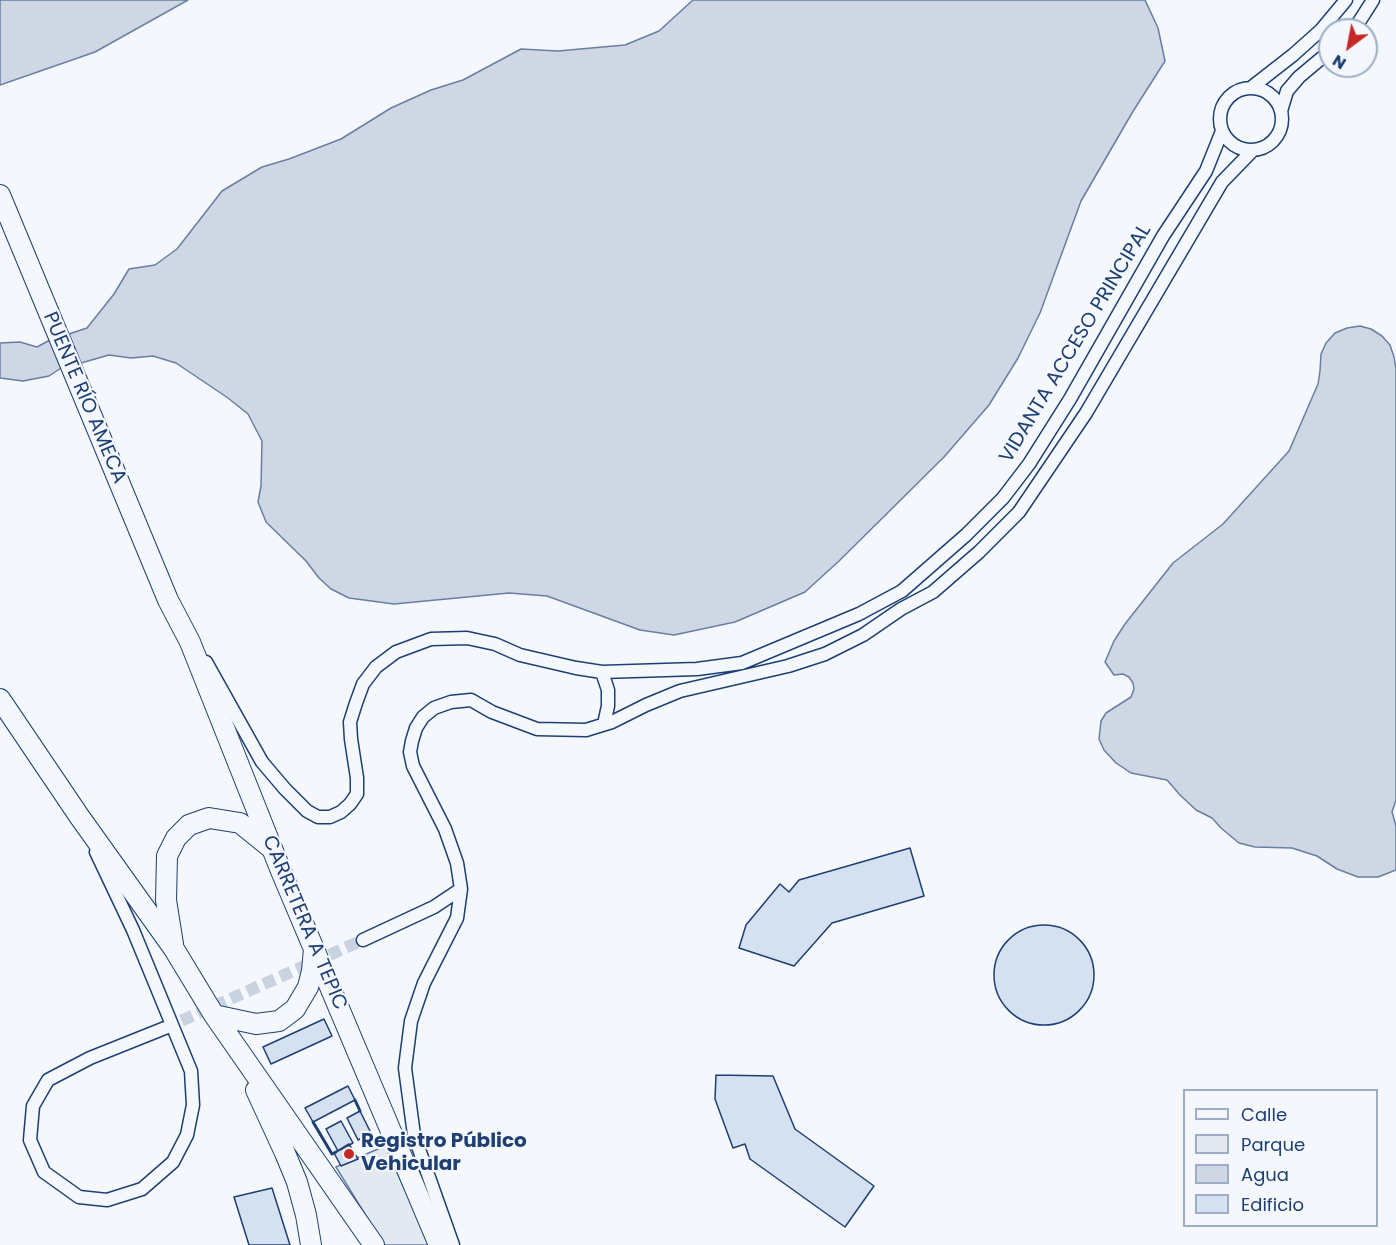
<!DOCTYPE html>
<html>
<head>
<meta charset="utf-8">
<style>
	body { margin:0 }
	#map { position:relative; width:1396px; height:1245px; overflow:hidden; background:#f4f7fb; font-family:Poppins,sans-serif }
	canvas { display:block }
	.legend { position:absolute; left:1183px; top:1089px; width:195px; height:138px; box-sizing:border-box; background:#f4f7fb; border:2px solid #9eadc5; margin:0; padding:8px 10px; list-style:none; font-size:18px; color:#1d3f73 }
	.legend li { display:flex; align-items:center; gap:12px; height:30px }
	.legend b { width:30px; border:2px solid #9eadc5 }
	.north { position:absolute; left:1318px; top:18px; width:60px; height:60px; box-sizing:border-box; background:#f4f7fb; border:2px solid #9eadc5; border-radius:50%; rotate:212deg; font-size:16px; font-weight:700; line-height:24px; text-align:center; color:#1d3f73 }
	.north::after { content:''; display:block; margin:auto; width:21px; height:27px; background:#c62828; clip-path:polygon(50% 0,100% 100%,50% 72%,0 100%) }
</style>
</head>
<body>
<div id="map">
<canvas width="1396" height="1245"></canvas>
<ul class="legend">
<li><b style="height:8px;background:#f4f7fb"></b>Calle</li>
<li><b style="height:16px;background:#e3e9f0"></b>Parque</li>
<li><b style="height:16px;background:#cfd7e4"></b>Agua</li>
<li><b style="height:16px;background:#d5e0f0"></b>Edificio</li>
</ul>
<div class="north">N</div>
</div>
<script>
const g = document.querySelector('canvas').getContext('2d');
g.lineJoin = 'round';
function paint(path, color) {
  g.fillStyle = color;
  g.fill(path, 'evenodd');
}
function shape(rows) {
  const path = new Path2D();
  for (const r of rows) {
    if (r.length === 3) {
      path.moveTo(r[0] + r[2], r[1]);
      path.arc(r[0], r[1], r[2], 0, 2 * Math.PI);
      continue;
    }
    path.moveTo(r[0], r[1]);
    for (let i = 2; i < r.length; i += 2) path.lineTo(r[i], r[i + 1]);
  }
  return path;
}
function stroke(path, color, width, dash) {
  g.strokeStyle = color;
  g.lineWidth = width;
  g.lineCap = dash ? 'butt' : 'round';
  g.setLineDash(dash || []);
  g.stroke(path);
}
function drawText(font, color, halo, rows, align = 'center') {
  g.font = font + ' Poppins,sans-serif';
  g.lineWidth = 4.5;
  g.setLineDash([]);
  g.textBaseline = 'middle';
  g.strokeStyle = halo;
  g.fillStyle = color;
  for (const [text, x, y, turn = 0] of rows) {
    g.save();
    g.translate(x, y);
    g.rotate((+turn || 0) * Math.PI / 180);
    g.textAlign = isNaN(turn) ? turn : align;
    if (halo) g.strokeText(text, 0, 0);
    g.fillText(text, 0, 0);
    g.restore();
  }
}
const green = shape([
	[385,1146,430,1245,384,1245,336,1167,385,1146]
]);
const water = shape([
	[0,0,188,0,95,52,0,85,0,0],
	[693,0,1145,0,1158,28,1165,61,1132,113,1081,201,1040,313,1018,358,989,405,944,457,839,561,805,592,735,622,674,635,640,630,547,596,509,593,394,604,349,598,331,589,319,578,306,561,266,522,258,502,261,486,262,441,248,414,228,398,176,363,153,356,131,358,109,355,81,363,69,334,87,328,114,294,129,269,155,265,177,249,222,191,262,167,289,159,341,139,391,108,431,90,463,80,521,49,558,51,625,45,659,31,693,0],
	[1360,326,1371,329,1382,336,1390,345,1394,357,1396,369,1396,800,1392,812,1396,826,1396,870,1378,877,1358,877,1337,869,1317,856,1292,848,1255,847,1239,843,1221,828,1212,818,1196,810,1180,795,1167,780,1131,773,1116,763,1104,750,1099,739,1101,721,1106,713,1131,697,1134,689,1133,683,1129,677,1123,674,1114,675,1105,662,1114,641,1125,624,1173,563,1223,524,1289,451,1318,384,1320,371,1321,354,1326,343,1335,333,1347,328,1360,326],
	[50,340,61,368,49,376,23,381,0,378,0,343,20,342,37,347,50,340]
]);
const building = shape([
	[910,848,924,896,832,923,794,966,739,948,746,925,780,884,789,892,799,880,910,848],
	[1044,975,50],
	[324,1019,332,1036,271,1064,263,1047,324,1019],
	[716,1075,773,1076,795,1129,874,1186,845,1227,750,1159,745,1144,733,1148,715,1099,716,1075],
	[348,1086,355,1100,313,1122,305,1108,348,1086],
	[360,1111,371,1133,358,1140,347,1118,360,1111],
	[341,1121,353,1143,338,1151,326,1129,341,1121],
	[349,1144,358,1159,341,1166,334,1153,349,1144],
	[272,1188,290,1245,249,1245,234,1197,272,1188]
]);
const minorTunnel = shape([
	[165,1028,363,940]
]);
const minor = shape([
	[1351,30,1359,22,1373,0],
	[1252,87,1293,55,1321,30,1346,0],
	[1251,119,31],
	[1281,111,1287,91,1299,77,1330,51],
	[206,662,262,762,285,789,307,811,318,817,330,817,341,812,350,804,357,794,357,778,351,739,350,722,356,703,363,684,376,667,396,652,431,639,467,638,495,644,520,655,576,668,602,672,697,669,742,663,859,614,902,591,966,535,1003,498,1029,464,1070,399,1163,236,1206,171,1222,131],
	[602,672,608,690,608,706,604,724],
	[96,852,133,930,191,1071,193,1105,187,1135,173,1162,142,1189,107,1200,79,1197,44,1172,30,1140,33,1106,48,1080,90,1058,165,1028],
	[363,940,434,907,461,889],
	[453,1245,414,1135,405,1068,411,1021,424,983,457,918,461,889,457,863,445,829,413,766,410,752,412,741,416,728,423,717,434,708,451,702,471,700,492,712,537,729,586,730,612,722,646,705,680,691,788,666,825,654,863,635,901,609,933,592,979,552,1019,512,1086,413,1222,182,1253,150]
]);
const trunk = shape([
	[0,195,168,600,190,642,281,871,439,1245],
	[0,699,79,816,174,949,214,1015,374,1245],
	[173,944,166,900,167,856,176,838,189,825,209,818,240,823,271,848],
	[214,1015,256,1024,279,1021,295,1009,308,987,312,971,314,949],
	[256,1090,285,1153,297,1182,306,1215,311,1245]
]);
const wall = shape([
	[355,1100,360,1111],
	[313,1122,332,1154,336,1152]
]);
const markers = [
	[349,1154,6,"#c62828"]
];
const streetNames = [
	["VIDANTA ACCESO PRINCIPAL",1076,344,-59],
	["PUENTE RÍO AMECA",84,398,67],
	["CARRETERA A TEPIC",304,923,67]
];
const poiNames = [
	["Registro Público",361,1142],
	["Vehicular",361,1165]
];
paint(green, '#e3e9f0');
stroke(green, '#687fa3', 1.5);
paint(water, '#cfd7e4');
stroke(water, '#687fa3', 1.5);
paint(building, '#d5e0f0');
stroke(building, '#1d3f73', 1.5);
stroke(minorTunnel, '#c9d2e0', 12, [12, 6]);
stroke(minor, '#1d3f73', 15);
stroke(trunk, '#1d3f73', 22);
stroke(minor, '#f4f7fb', 12);
stroke(trunk, '#f4f7fb', 20);
stroke(wall, '#1d3f73', 3);
for (const [x, y, r, color] of markers) {
  const dot = new Path2D();
  dot.arc(x, y, r, 0, 2 * Math.PI);
  g.fillStyle = color;
  g.fill(dot);
  stroke(dot, '#f4f7fb', 2);
}
drawText('20px', '#1d3f73', '#f4f7fb', streetNames);
drawText('bold 20px', '#1d3f73', '#f4f7fb', poiNames, 'left');
</script>
</body>
</html>
